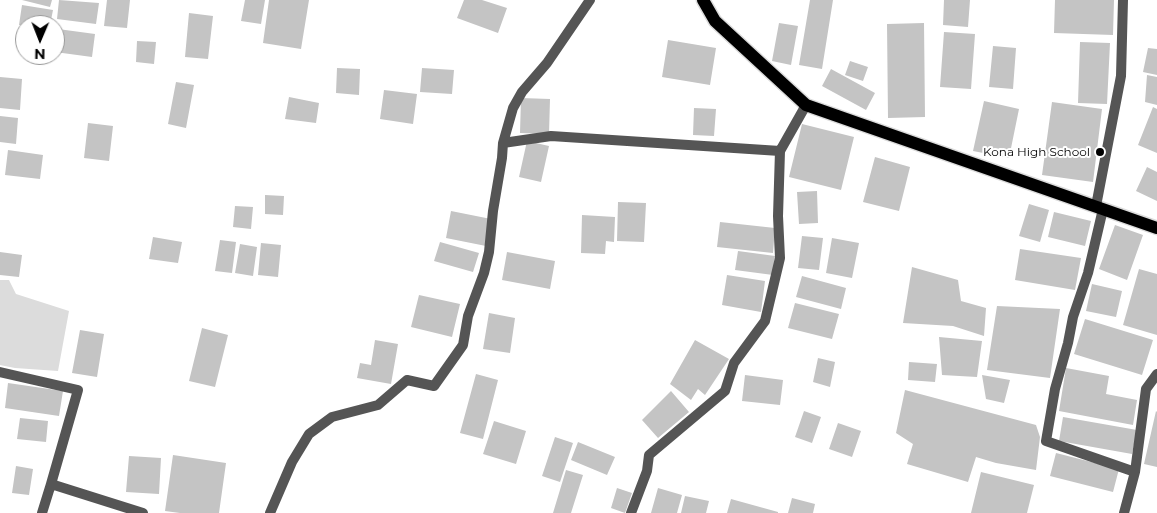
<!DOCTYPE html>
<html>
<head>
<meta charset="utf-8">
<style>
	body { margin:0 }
	#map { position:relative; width:1157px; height:513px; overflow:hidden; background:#fff; font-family:Montserrat,sans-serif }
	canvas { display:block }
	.north { position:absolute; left:15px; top:15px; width:50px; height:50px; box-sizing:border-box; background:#fff; border:1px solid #999; border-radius:50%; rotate:181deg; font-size:14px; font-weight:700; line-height:20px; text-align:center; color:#000 }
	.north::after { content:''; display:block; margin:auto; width:18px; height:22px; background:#000; clip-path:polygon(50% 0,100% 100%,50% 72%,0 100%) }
</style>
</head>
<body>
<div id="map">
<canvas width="1157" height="513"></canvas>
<div class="north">N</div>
</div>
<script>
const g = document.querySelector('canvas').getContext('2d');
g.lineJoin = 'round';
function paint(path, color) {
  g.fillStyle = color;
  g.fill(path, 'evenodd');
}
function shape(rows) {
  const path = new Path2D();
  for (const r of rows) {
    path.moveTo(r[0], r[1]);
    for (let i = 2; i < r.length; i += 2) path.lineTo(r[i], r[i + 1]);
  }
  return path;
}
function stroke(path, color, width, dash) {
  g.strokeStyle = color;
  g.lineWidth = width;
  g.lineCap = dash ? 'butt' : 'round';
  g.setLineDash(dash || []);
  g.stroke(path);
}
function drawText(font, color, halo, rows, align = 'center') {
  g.font = font + ' Montserrat,sans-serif';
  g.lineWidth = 4;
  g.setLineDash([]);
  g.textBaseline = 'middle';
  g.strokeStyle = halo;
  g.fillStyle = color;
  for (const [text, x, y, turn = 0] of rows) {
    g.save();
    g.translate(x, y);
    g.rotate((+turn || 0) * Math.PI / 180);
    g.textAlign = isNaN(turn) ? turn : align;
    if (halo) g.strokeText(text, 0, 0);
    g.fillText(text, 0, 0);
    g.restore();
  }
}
const green = shape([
	[0,280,9,280,16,294,69,311,58,371,15,368,0,365]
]);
const building = shape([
	[22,0,52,0,50,7],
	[59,0,99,3,96,24,57,19],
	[107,0,130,0,127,28,104,26],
	[245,0,265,0,261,24,241,21],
	[269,0,309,0,301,49,263,43],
	[464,0,482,0,507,8,498,33,457,18],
	[810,0,833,0,822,69,799,65],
	[944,0,970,0,968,27,943,25],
	[1055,0,1114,0,1113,35,1054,33],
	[22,5,53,10,50,25,19,25],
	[189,13,213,16,208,59,185,57],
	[779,23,798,26,791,65,772,61],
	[924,23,925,117,888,118,887,24],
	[58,29,95,34,92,57,55,52],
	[944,32,975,34,971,89,940,87],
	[668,40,716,48,710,85,662,77],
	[137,41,156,42,154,64,136,62],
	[1080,42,1110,43,1107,104,1078,103],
	[993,46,1016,48,1013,89,989,87],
	[1148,48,1157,49,1157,75,1143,72],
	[850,61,868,67,863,81,845,75],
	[337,68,360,69,359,95,336,93],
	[422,68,454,70,452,94,420,92],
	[831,69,875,93,866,110,822,86],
	[1147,75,1157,77,1157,105,1145,102],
	[0,77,22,79,20,110,0,108],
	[176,82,194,85,186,128,168,124],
	[384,90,417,94,413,124,380,119],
	[289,97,319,103,316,123,285,119],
	[521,98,550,99,549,134,520,133],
	[984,101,1019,109,1009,158,973,151],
	[1052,102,1102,109,1093,182,1042,175],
	[1153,107,1157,109,1157,153,1138,145],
	[694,108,716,109,714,136,693,135],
	[0,116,18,118,16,144,0,142],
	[88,123,113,126,109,161,84,158],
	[802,124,854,137,841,190,789,177],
	[527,141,549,146,541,182,519,177],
	[8,150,43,155,40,179,5,175],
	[875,157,910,167,899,211,863,202],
	[1147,167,1157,172,1157,201,1136,191],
	[817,191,818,223,799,224,797,192],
	[265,195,284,196,283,215,265,214],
	[618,202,646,203,644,242,617,241],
	[1029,204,1049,210,1040,242,1019,236],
	[235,206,253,207,251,229,233,227],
	[451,211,491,219,486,246,446,238],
	[1054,212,1091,221,1085,246,1048,237],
	[582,215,615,217,614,242,606,241,605,254,581,253],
	[720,222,775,228,773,253,717,247],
	[1115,225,1143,235,1127,280,1099,269],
	[802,236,823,238,819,270,798,268],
	[153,237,182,242,178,263,149,259],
	[832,238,859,243,852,278,826,273],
	[220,240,236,242,232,273,215,271],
	[440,242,479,253,473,272,434,261],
	[261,243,281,245,278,277,258,275],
	[240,244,257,247,253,276,235,273],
	[1020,249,1081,258,1075,290,1015,280],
	[738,251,775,256,773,275,735,270],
	[0,252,22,255,19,277,0,275],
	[507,252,555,261,550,289,502,280],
	[912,267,958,280,961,301,986,308,984,336,953,326,903,323],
	[1139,269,1157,274,1157,335,1123,325],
	[727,275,765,281,761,312,722,305],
	[802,276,846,288,841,309,796,297],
	[1092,284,1122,291,1116,317,1086,311],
	[419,295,460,304,452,337,411,327],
	[795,303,839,314,832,339,788,328],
	[997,306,1060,309,1050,378,987,370],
	[489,313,515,318,510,353,483,349],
	[1085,319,1153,340,1142,375,1074,354],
	[202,328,228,335,215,387,189,381],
	[80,330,104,334,97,377,72,373],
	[939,337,982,341,977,377,942,375],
	[375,340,398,344,391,384,357,378,360,363,371,365],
	[695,340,729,359,705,395,698,389,691,400,670,384],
	[818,358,835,362,830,387,813,382],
	[909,362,937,364,935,382,908,380],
	[1066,368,1109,376,1106,394,1137,400,1133,425,1059,411],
	[476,374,498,380,483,439,460,433],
	[745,375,783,380,780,405,742,401],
	[982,375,1010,380,1004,403,986,399],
	[8,383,63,391,59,416,5,408],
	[905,390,1036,425,1040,437,1036,470,996,463,976,457,968,482,907,464,913,444,896,433],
	[671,391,689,412,658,438,642,420],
	[804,411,821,417,812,443,795,437],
	[1156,411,1157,412,1157,467,1144,464],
	[1063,417,1137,430,1132,454,1059,441],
	[20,418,48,421,46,442,17,439],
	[494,421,526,431,516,464,483,454],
	[838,423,861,431,852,457,829,449],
	[555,437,573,443,560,482,542,476],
	[578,442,615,457,607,475,571,460],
	[1056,453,1119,469,1113,492,1050,476],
	[173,455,226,463,219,513,180,513,165,511],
	[129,456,161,458,159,494,126,492],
	[16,466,33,469,29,495,12,493],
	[566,470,583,475,571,513,553,513],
	[981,472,1034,485,1027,513,971,513],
	[617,488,632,493,625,513,611,508],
	[658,488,682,495,677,513,651,513],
	[685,496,709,501,706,513,681,513],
	[792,498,815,504,813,513,788,513],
	[731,499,778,512,778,513,727,513]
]);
const street = shape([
	[503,143,551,136,780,151],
	[1096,206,1121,76,1123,0],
	[1103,209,1088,273,1073,317,1068,343,1055,389,1046,441,1135,472],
	[0,372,78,390,51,484,143,513],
	[42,513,51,484],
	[270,513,292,462,309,434,332,417,378,405,407,380,434,386,463,345,468,316,484,273,489,252,493,211,502,158,503,143,513,108,522,92,547,63,590,0],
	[631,513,647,471,649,455,725,391,734,363,765,321,780,258,778,216,780,151,806,105],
	[1124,513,1135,472,1146,389,1157,374]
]);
const primary = shape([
	[703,0,715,21,806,105,1157,228]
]);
const markers = [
	[1100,152,5,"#000"]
];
const poiNames = [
	["Kona High School",1090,152]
];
paint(green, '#dcdcdc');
paint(building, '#c4c4c4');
stroke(primary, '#dbdbdb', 15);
stroke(street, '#555', 10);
stroke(primary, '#000', 12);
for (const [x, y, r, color] of markers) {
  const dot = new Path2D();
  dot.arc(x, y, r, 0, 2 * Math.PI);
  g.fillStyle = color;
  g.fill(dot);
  stroke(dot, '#fff', 2);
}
drawText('12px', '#000', '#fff', poiNames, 'right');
</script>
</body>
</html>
